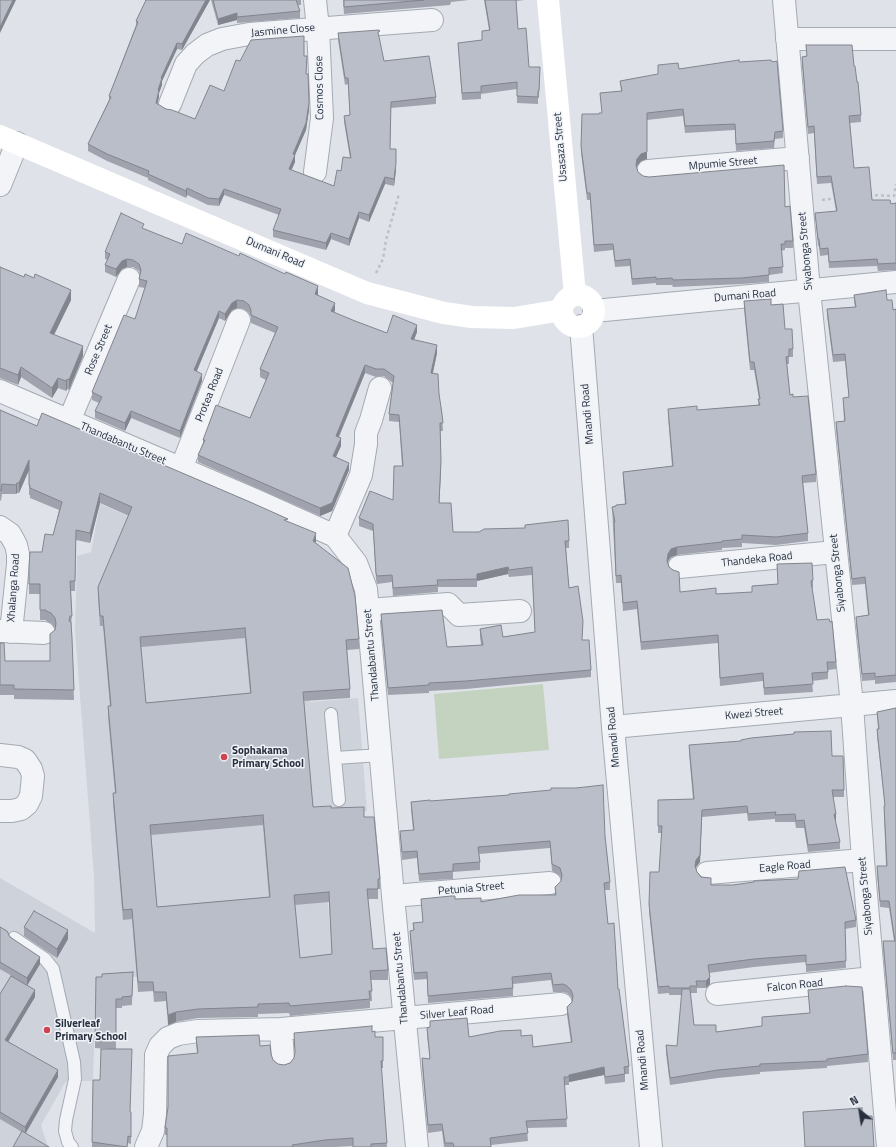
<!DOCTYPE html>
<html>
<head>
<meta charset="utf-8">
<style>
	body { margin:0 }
	#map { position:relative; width:896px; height:1147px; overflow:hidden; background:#dfe3e9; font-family:"Titillium Web",sans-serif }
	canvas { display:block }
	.north { position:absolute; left:840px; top:1091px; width:40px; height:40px; -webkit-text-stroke:3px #eff2f6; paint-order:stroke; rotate:330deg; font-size:11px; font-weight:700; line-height:16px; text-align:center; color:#283040 }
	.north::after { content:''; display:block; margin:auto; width:14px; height:18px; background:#283040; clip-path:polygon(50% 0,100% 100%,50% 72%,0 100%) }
</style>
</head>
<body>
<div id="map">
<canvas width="896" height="1147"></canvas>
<div class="north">N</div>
</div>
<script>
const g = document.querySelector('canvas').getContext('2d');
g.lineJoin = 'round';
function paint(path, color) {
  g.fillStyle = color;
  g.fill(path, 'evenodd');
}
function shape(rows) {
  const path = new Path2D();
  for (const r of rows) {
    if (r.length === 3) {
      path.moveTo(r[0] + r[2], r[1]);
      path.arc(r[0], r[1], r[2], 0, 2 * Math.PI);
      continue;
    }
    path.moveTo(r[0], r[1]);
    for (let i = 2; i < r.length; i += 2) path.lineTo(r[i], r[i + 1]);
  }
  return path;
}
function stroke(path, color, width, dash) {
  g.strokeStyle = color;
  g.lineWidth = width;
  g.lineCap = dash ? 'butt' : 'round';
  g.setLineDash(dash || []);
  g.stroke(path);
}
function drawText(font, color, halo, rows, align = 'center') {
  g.font = font + ' "Titillium Web",sans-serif';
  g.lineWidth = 3;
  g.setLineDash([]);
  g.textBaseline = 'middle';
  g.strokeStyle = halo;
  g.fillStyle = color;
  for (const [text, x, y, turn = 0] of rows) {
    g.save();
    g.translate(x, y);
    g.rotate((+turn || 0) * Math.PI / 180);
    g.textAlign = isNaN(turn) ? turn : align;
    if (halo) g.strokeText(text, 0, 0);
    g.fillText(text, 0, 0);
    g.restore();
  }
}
const built = shape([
	[100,504,300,591,310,702,358,698,367,811,320,815,333,961,96,980,93,1081,66,1081,41,1125,48,1147,0,1147,0,878,95,933,94,876,75,631,77,556,91,552]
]);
const green = shape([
	[543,684,549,750,439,759,434,694]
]);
const path = shape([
	[869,195,894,196,896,184],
	[822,200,837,198],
	[376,273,383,259,386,240,399,194]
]);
const lane = shape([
	[331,714,335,758],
	[339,800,335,758,381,755],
	[14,938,45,959,53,969,56,982,74,1062,75,1079,66,1120,65,1131,68,1142,72,1147]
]);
const street = shape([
	[784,0,809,290,852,705,863,860,888,1147],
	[787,39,896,39],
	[170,104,186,64,195,54,207,45,222,39,249,34,432,20],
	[648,171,798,158],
	[315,172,322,118,318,28,315,0],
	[0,185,17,143],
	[594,311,896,282],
	[581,326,613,727,651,1147],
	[0,391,255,500,335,536,356,563,366,589,393,896,417,1147],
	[69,421,129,279],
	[181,469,239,320],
	[0,527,10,534,16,545,18,554,18,564,11,632],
	[335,536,361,475,366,444,366,433,371,420,380,388],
	[679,567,835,552],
	[368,610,448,604,459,615,520,611],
	[0,631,44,633],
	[613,727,896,701],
	[0,755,18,757,25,760,31,769,33,776,31,796,27,804,21,809,12,811,0,811],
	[707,873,863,860],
	[393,896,550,883],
	[717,994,873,978],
	[281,1029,283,1060],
	[146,1147,153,1131,155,1114,156,1055,160,1046,168,1038,178,1034,198,1031,281,1029,561,1004]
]);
const secondary = shape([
	[548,0,575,295],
	[0,136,367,293,444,313,472,317,514,318,562,310],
	[578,311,16]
]);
const wall = shape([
	[146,0,210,0,182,50,177,49,162,81,162,85,159,93,159,97,157,104,166,109,195,119,224,91,240,61,304,56,307,63,306,74,309,110,306,130,295,155,295,162,291,170,334,186,341,171,350,158,344,122,344,116,350,115,348,84,345,85,338,40,338,33,379,38,384,61,436,97,436,104,391,108,390,149,396,170,394,186,385,184,369,222,359,218,349,246,331,239,326,250,273,237,273,230,279,215,224,195,219,206,208,205,187,195,186,198,148,180,148,178,107,161,88,151,88,144,109,100,109,96,136,25,136,21,146,2],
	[211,0,301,0,301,5,298,5,300,11,300,18,237,23,237,20,218,25],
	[343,0,469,0,451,2,450,5,344,14],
	[484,0,525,0,516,1,518,29,529,67,540,67,539,98,538,98,538,104,517,103,517,89,481,94,481,99,462,100,458,43,482,40,482,31,489,30],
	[806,45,854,66,857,82,861,115,861,122,850,123,854,168,872,200,891,204,896,203,896,270,878,271,877,266,829,268,828,255,820,256,819,246,818,246,815,213,836,211,831,183,817,184,814,133,808,134,802,64,802,57,807,56],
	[739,62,783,131,783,138,775,139,774,148,736,151,735,130,685,133,683,116,647,120,647,159,641,161,636,167,638,172,643,176,785,207,793,241,793,248,785,248,785,250,781,251,783,273,769,275,769,282,742,284,673,287,672,285,656,285,656,283,632,285,630,266,615,267,613,250,594,252,590,200,587,200,581,153,582,114,599,114,602,113,600,93,621,91,620,81,658,74,658,65,679,69],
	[144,229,182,244,318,294,318,295,335,310,334,313,355,321,387,333,417,332,414,340,437,353,433,373,439,394,442,414,443,431,440,431,441,468,439,503,453,532,479,532,525,528,525,525,569,541,569,548,566,548,569,588,582,640,591,670,591,677,466,689,429,691,429,693,388,695,381,622,381,614,447,647,481,645,480,637,480,629,503,637,535,632,532,575,509,577,508,574,477,581,477,587,438,587,438,592,393,596,392,582,377,584,376,580,373,531,359,526,359,518,393,500,402,466,399,422,389,421,389,414,393,383,384,376,376,377,365,373,339,437,341,446,335,457,349,470,332,511,320,516,198,462,198,455,203,445,203,440,250,418,266,380,260,377,260,369,275,333,251,323,251,317,249,313,244,309,237,308,232,310,225,321,219,318,196,371,202,381,180,438,131,418,125,431,95,418,95,411,99,403,92,400,92,392,135,319,145,288,139,287,139,279,140,275,139,271,133,267,127,267,122,269,116,277,105,272,105,265,108,260,105,259,105,252],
	[0,267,71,300,54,335,83,356,69,390,67,389,66,391,58,388,52,398,21,377,18,385,0,378],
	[854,295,887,300,893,310,896,309,896,682,875,684,875,680,862,681,856,624,856,617,868,615,865,584,852,585,836,429,836,422,844,421,843,398,849,398,845,361,833,362,827,316,827,309,855,307,854,302],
	[744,301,771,305,785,329,793,349,793,357,789,357,789,364,787,364,790,395,793,397,816,474,816,482,803,483,808,533,808,541,776,545,742,543,742,547,722,548,722,550,677,555,671,557,668,561,668,563,680,592,716,594,752,592,752,586,778,584,777,564,813,580,813,588,812,588,817,620,836,662,836,669,828,670,828,679,812,681,813,692,764,695,763,681,720,686,718,643,641,650,637,609,623,611,621,583,616,583,612,507,625,504,623,480,623,472,672,466,668,416,668,409,697,410,758,405,759,399,754,370,750,370,744,309],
	[0,410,37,426,288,522,316,543,359,639,359,649,347,650,350,689,350,698,304,701,313,807,331,808,364,817,380,879,380,889,378,889,378,899,368,899,373,949,388,970,388,980,371,980,372,1001,370,1001,370,1008,290,1016,289,1013,258,1014,258,1017,198,1018,176,1022,168,1025,166,1001,154,1002,153,991,138,992,132,919,123,920,113,803,113,793,115,793,108,716,108,706,110,706,103,626,100,626,98,597,98,587,129,516,100,503,90,543,76,540,75,591,71,591,72,616,71,625,74,700,14,699,14,695,0,695,0,643,5,661,50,661,55,628,51,623,46,621,46,620,40,620,40,594,29,594,29,566,42,552,53,535,59,510,30,498,30,495,29,495,29,470,19,493,17,493,16,494,2,494,1,501,0,500],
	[245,638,250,693,146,703,141,647],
	[263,825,269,897,157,907,151,835],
	[329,902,332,954,300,958,295,905],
	[896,708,896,1060,893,1060,883,948,883,941,894,941,889,908,880,907,877,873,877,866,886,866,884,813,884,806,885,806,877,736,877,729,878,729,877,712],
	[689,745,832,756,844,790,844,797,833,797,836,821,835,821,840,842,840,849,808,852,804,828,796,828,795,822,775,822,775,819,748,821,747,813,702,817,700,862,696,867,696,869,697,872,711,885,856,920,856,927,845,929,846,968,806,972,806,962,754,967,709,973,710,984,706,988,697,988,697,993,690,993,694,1025,716,1032,762,1026,762,1017,810,1013,808,990,868,1054,868,1062,827,1066,827,1068,760,1072,760,1074,718,1078,670,1085,666,1053,666,1045,677,1046,682,995,669,995,669,993,658,994,649,912,649,904,659,872,662,833,658,833,658,800,693,799,689,753],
	[430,801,605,836,610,882,610,890,604,890,608,924,618,989,629,1066,629,1074,625,1074,625,1082,605,1084,604,1075,569,1082,569,1085,564,1085,567,1127,527,1128,528,1141,491,1145,491,1147,444,1147,442,1131,428,1133,422,1066,422,1058,430,1059,427,1035,427,1028,430,1027,430,1021,469,1037,521,1036,533,1047,571,1043,567,1015,567,1007,572,1002,572,1000,571,997,567,993,563,992,553,992,551,980,513,984,513,996,428,1003,427,979,414,980,410,938,410,931,413,930,413,923,423,922,421,899,455,899,481,902,555,895,555,887,561,881,561,880,560,876,552,871,550,848,479,854,480,862,480,870,453,872,453,879,419,881,417,858,402,860,400,831,413,830,411,809,411,802],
	[0,927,40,964,27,985,35,997,8,1041,58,1077,26,1133,22,1132,0,1119,0,994,12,976,0,969],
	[24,927,68,939,57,958,24,936],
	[133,972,132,1005,122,1006,122,1008,116,1008,116,1049,130,1112,131,1112,131,1144,128,1143,127,1147,92,1147,93,1080,100,1080,110,1049,95,1048,96,977,102,977],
	[372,1032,375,1037,383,1037,383,1068,381,1068,387,1147,353,1147,353,1146,335,1147,167,1147,167,1135,165,1135,165,1128,197,1053,196,1044,196,1037,260,1046,271,1054,273,1060,278,1064,284,1065,290,1063,294,1058,295,1054,294,1033]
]);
const shadedWall = shape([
	[13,0,16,0,0,33,0,27],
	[206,0,210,0,182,50,182,44],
	[237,13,237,20,218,25,218,19],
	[177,43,177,49,162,81,162,85,159,93,159,97,156,110,156,103,158,90,161,78],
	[309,103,309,110,306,130,295,155,295,162,289,176,289,169,293,154],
	[647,113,647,159,641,161,637,166,636,172,636,165],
	[396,163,396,170,394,186,394,179],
	[385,177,385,184,369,222,369,215],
	[187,188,187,195,186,198,186,191],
	[224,189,224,195,219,206,219,199],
	[359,212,359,218,349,246,349,239],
	[331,233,331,239,326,250,326,243],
	[127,259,127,267,122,269,116,277,116,269,122,261],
	[318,286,318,294,315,302,315,294],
	[71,290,71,300,50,343,50,333],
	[237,300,237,308,232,310,225,321,225,314,232,303],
	[335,303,335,310,331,319,331,311],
	[219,311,219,318,194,378,194,370],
	[417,325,417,332,411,347,411,339],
	[437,345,437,353,431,381,431,373],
	[83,346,83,356,69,390,69,380],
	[365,365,365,373,336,443,336,436],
	[21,367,21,377,18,385,18,375],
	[202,374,202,381,180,438,180,431],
	[58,378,58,388,52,398,52,388],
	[67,379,67,389,66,391,66,381],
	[131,411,131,418,125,431,125,423],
	[341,438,341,446,333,464,333,456],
	[29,460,29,470,19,493,19,483],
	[441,461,441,468,439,511,439,503],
	[349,463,349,470,332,511,320,516,320,508],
	[17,483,17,493,16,494,16,485],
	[100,493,100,503,90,543,90,533],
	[316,533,316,543,313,541],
	[677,547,677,555,671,557,668,561,667,569,667,561,668,554,671,549],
	[508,567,508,574,477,581,477,574],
	[702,810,700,862,696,867,695,874,695,866],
	[834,814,836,814,836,821,834,822],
	[68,930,68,939,57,958,57,949],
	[40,957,40,964,27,986,27,978],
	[710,977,710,984,706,988,706,981],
	[35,990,35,997,5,1047,5,1040],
	[176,1012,176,1022,168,1025,168,1015],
	[604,1067,604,1075,569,1082,569,1075],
	[58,1070,58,1077,25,1134,25,1127]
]);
const building = shape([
	[0,0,13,0,0,27,0,0],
	[146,0,206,0,182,44,177,43,161,78,162,78,158,90,159,90,156,103,166,109,172,110,195,119,210,85,224,91,236,60,240,61,251,40,304,36,304,56,307,56,306,74,308,74,309,103,306,123,293,154,295,155,289,169,334,186,337,170,341,171,343,157,351,158,344,116,350,115,348,78,345,78,338,33,379,30,380,31,378,32,384,61,429,56,436,97,391,102,390,149,396,149,396,163,394,179,385,177,369,215,359,212,349,239,331,233,326,243,273,230,281,209,224,189,219,199,208,198,187,188,186,191,148,174,149,171,107,154,88,144,111,97,109,96,138,22,136,21,146,0],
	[213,0,296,0,300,11,237,17,237,13,218,19,213,0],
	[344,0,424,0,344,7,344,0],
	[485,0,516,0,518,29,526,28,529,67,540,67,539,91,538,91,538,97,517,96,517,82,481,86,481,92,462,93,458,43,482,40,482,31,490,30,485,0],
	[806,45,852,45,854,66,855,66,857,82,858,82,861,115,849,116,854,168,869,167,872,200,890,200,891,204,896,203,896,263,878,264,877,259,829,262,828,248,820,249,819,239,818,239,815,213,837,211,831,176,817,177,814,126,808,127,802,57,807,56,806,45],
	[739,60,739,62,771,60,772,62,777,61,783,131,775,132,774,141,736,144,735,124,685,126,683,109,647,113,647,152,641,154,637,159,636,165,638,172,643,176,649,177,784,165,785,207,790,206,793,241,785,241,785,244,781,244,783,267,769,268,769,275,742,278,673,280,672,278,656,279,656,277,632,279,630,259,615,261,613,244,594,245,590,193,587,193,581,146,582,114,599,114,599,113,602,113,600,93,622,91,620,81,658,74,658,65,678,63,679,69,739,60],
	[121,213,144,224,142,228,182,244,186,233,239,256,240,253,285,274,286,272,318,286,315,294,335,303,331,311,355,321,387,333,393,315,417,325,411,339,437,345,431,373,438,374,439,394,442,414,443,423,440,423,441,461,439,503,451,503,453,532,479,532,484,529,525,528,525,525,568,520,569,541,565,541,569,588,578,586,583,621,582,640,589,640,591,670,466,681,429,683,429,685,388,688,381,614,442,610,447,647,483,645,480,629,501,625,503,637,535,632,532,567,509,570,508,567,477,574,477,579,437,580,438,585,393,588,392,575,377,576,376,573,373,524,359,518,370,491,393,500,394,466,403,466,399,415,389,414,394,376,384,369,376,369,365,365,336,436,341,438,333,456,349,463,332,503,320,508,198,455,205,440,203,440,216,405,250,418,269,373,260,369,278,327,251,315,251,310,249,305,244,301,237,300,232,303,225,314,219,311,194,370,202,374,180,431,131,411,125,423,95,411,102,397,92,392,124,315,135,319,147,281,139,279,141,270,139,264,133,260,127,259,122,261,116,269,105,265,110,254,105,252,121,213],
	[0,267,24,277,25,274,34,278,35,274,71,290,50,333,83,346,69,380,67,379,66,381,58,378,52,388,21,367,18,375,0,368,0,267],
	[886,290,887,300,892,300,893,310,896,309,896,675,875,677,875,673,862,674,856,617,869,615,865,577,852,579,836,422,845,421,843,398,849,397,845,354,833,355,827,309,856,307,854,295,886,290],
	[771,299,771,305,783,304,785,329,792,329,793,349,789,349,789,356,786,357,790,395,793,394,793,397,808,396,816,474,802,476,808,533,776,537,742,535,742,539,722,541,722,542,677,547,671,549,668,554,667,561,669,567,673,570,679,572,680,592,716,588,716,594,752,592,752,586,778,584,777,564,812,563,813,580,811,581,817,620,829,619,830,622,832,621,836,662,827,662,828,672,812,673,813,684,764,688,763,673,720,678,718,635,641,642,637,601,623,603,621,575,616,576,614,522,615,522,612,507,616,506,616,505,626,504,623,472,673,466,668,409,697,406,697,410,760,405,758,399,760,399,754,362,750,362,744,301,771,299],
	[0,410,37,426,42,413,250,502,288,519,284,520,316,533,313,541,348,568,355,596,359,639,346,640,350,689,303,692,313,807,331,806,331,808,364,807,364,817,374,817,380,879,378,879,378,889,367,889,373,949,386,948,388,970,370,971,372,991,369,991,370,999,290,1006,289,1003,258,1004,258,1007,198,1009,176,1012,168,1015,166,992,154,992,153,982,138,982,132,909,123,910,113,793,116,793,108,706,111,706,103,616,100,616,98,587,132,507,100,493,90,533,76,530,75,581,70,581,72,616,70,616,69,621,71,622,72,638,74,690,14,689,14,685,0,685,0,643,4,643,5,661,50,661,50,634,55,630,56,623,55,618,51,613,46,611,46,610,40,610,40,584,29,584,29,566,30,552,42,552,45,534,53,535,62,502,30,488,30,485,29,485,29,460,19,483,17,483,16,485,2,484,1,491,0,490,0,410],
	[245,628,251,693,146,703,140,637,245,628],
	[263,815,270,897,157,907,150,825,263,815],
	[329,892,332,954,300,958,294,895,329,892],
	[896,708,896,1053,893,1053,883,941,895,941,889,901,880,901,877,866,887,866,884,806,885,806,877,729,879,729,877,712,896,708],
	[831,731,832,756,843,756,844,790,832,790,836,814,834,814,840,842,808,845,804,820,796,821,795,814,775,815,776,812,748,814,747,806,702,810,700,855,696,860,695,866,697,872,701,877,711,878,711,885,733,885,754,882,754,881,798,879,799,871,845,867,856,920,845,922,846,961,806,965,806,955,754,959,708,965,710,977,706,981,696,981,697,986,690,986,690,988,669,988,669,986,658,987,649,904,650,872,659,872,662,826,658,826,658,800,694,799,689,745,741,741,741,740,751,738,794,734,794,732,831,731],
	[603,785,605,836,610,882,604,883,608,924,614,923,618,989,619,989,629,1066,624,1067,625,1074,605,1077,604,1067,569,1075,569,1077,564,1077,567,1119,526,1121,528,1133,490,1138,491,1147,454,1147,453,1143,445,1143,442,1124,428,1125,422,1058,430,1059,427,1028,430,1027,430,1021,467,1018,469,1037,500,1031,521,1030,521,1036,532,1035,533,1047,572,1042,567,1007,572,1002,573,996,571,990,567,986,563,984,553,985,551,973,512,977,513,988,428,996,427,972,414,973,410,931,414,930,413,923,423,922,421,899,451,896,455,896,455,899,481,898,481,902,519,895,556,895,555,887,561,881,562,875,560,868,552,864,550,841,478,847,480,862,453,864,453,871,419,874,417,851,402,852,400,831,414,830,411,802,430,800,430,801,509,795,509,794,551,790,551,788,576,788,603,785],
	[34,911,68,930,57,949,24,927,34,911],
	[0,927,7,931,10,937,40,957,27,978,0,962,0,927],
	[133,972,132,996,122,997,122,999,116,999,116,1041,95,1040,96,977,102,977,102,974,133,972],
	[11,976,35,990,5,1040,58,1070,25,1127,0,1112,0,994,11,976],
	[846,986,862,987,868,1054,827,1059,827,1061,760,1064,760,1066,718,1070,670,1078,666,1045,677,1046,682,989,690,989,694,1025,716,1025,716,1032,762,1026,762,1017,810,1013,808,990,846,986],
	[372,1026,372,1032,375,1031,375,1037,383,1037,383,1061,381,1061,387,1143,371,1144,371,1147,353,1147,353,1138,325,1140,292,1145,293,1147,167,1147,167,1128,165,1128,168,1107,168,1056,198,1053,196,1037,259,1035,260,1046,270,1045,271,1054,273,1060,278,1064,284,1065,290,1063,294,1058,295,1052,294,1033,372,1026],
	[101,1049,132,1049,130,1112,131,1112,131,1137,128,1136,127,1147,92,1142,93,1080,100,1080,101,1049],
	[862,1108,862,1116,872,1116,874,1147,805,1147,803,1112,862,1108],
	[22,1131,49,1147,13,1147,22,1131]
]);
const markers = [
	[224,757,4,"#cf4351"],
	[47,1030,4,"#cf4351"]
];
const streetNames = [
	["Jasmine Close",283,31,-5],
	["Cosmos Close",320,88,-91],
	["Usasaza Street",561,147,-95],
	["Mpumie Street",723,164,-5],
	["Siyabonga Street",806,251,-95],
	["Dumani Road",275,253,23],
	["Dumani Road",745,296,-5],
	["Rose Street",99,350,-67],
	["Protea Road",210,395,-68],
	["Mnandi Road",588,414,-95],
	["Thandabantu Street",123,444,23],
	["Thandeka Road",757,560,-6],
	["Siyabonga Street",838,573,-96],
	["Xhalanga Road",14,588,-86],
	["Thandabantu Street",372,655,-95],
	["Kwezi Street",754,714,-5],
	["Mnandi Road",614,737,-95],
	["Eagle Road",785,867,-5],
	["Petunia Street",471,889,-5],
	["Siyabonga Street",866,896,-95],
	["Thandabantu Street",401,978,-95],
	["Falcon Road",795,986,-6],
	["Silver Leaf Road",457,1013,-5],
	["Mnandi Road",643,1060,-95]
];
const poiNames = [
	["Sophakama",232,751],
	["Primary School",232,764],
	["Silverleaf",55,1024],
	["Primary School",55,1037]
];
paint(built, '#cdd2db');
paint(green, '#c4d3c0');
stroke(lane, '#a4aab3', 14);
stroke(street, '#a4aab3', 24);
stroke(path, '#bdc1c7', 2.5, [3, 3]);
stroke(lane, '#f2f4f7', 12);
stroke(street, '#f2f4f7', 22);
stroke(secondary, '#fff', 22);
paint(wall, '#a0a3ad');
paint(shadedWall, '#82858d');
paint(building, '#babec9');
stroke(building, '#82858d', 1);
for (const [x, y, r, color] of markers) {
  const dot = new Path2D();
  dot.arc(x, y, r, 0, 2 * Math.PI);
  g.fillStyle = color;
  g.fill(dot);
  stroke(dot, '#eff2f6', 1.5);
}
drawText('11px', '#283040', '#eff2f6', streetNames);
drawText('bold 11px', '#283040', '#eff2f6', poiNames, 'left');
</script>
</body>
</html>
